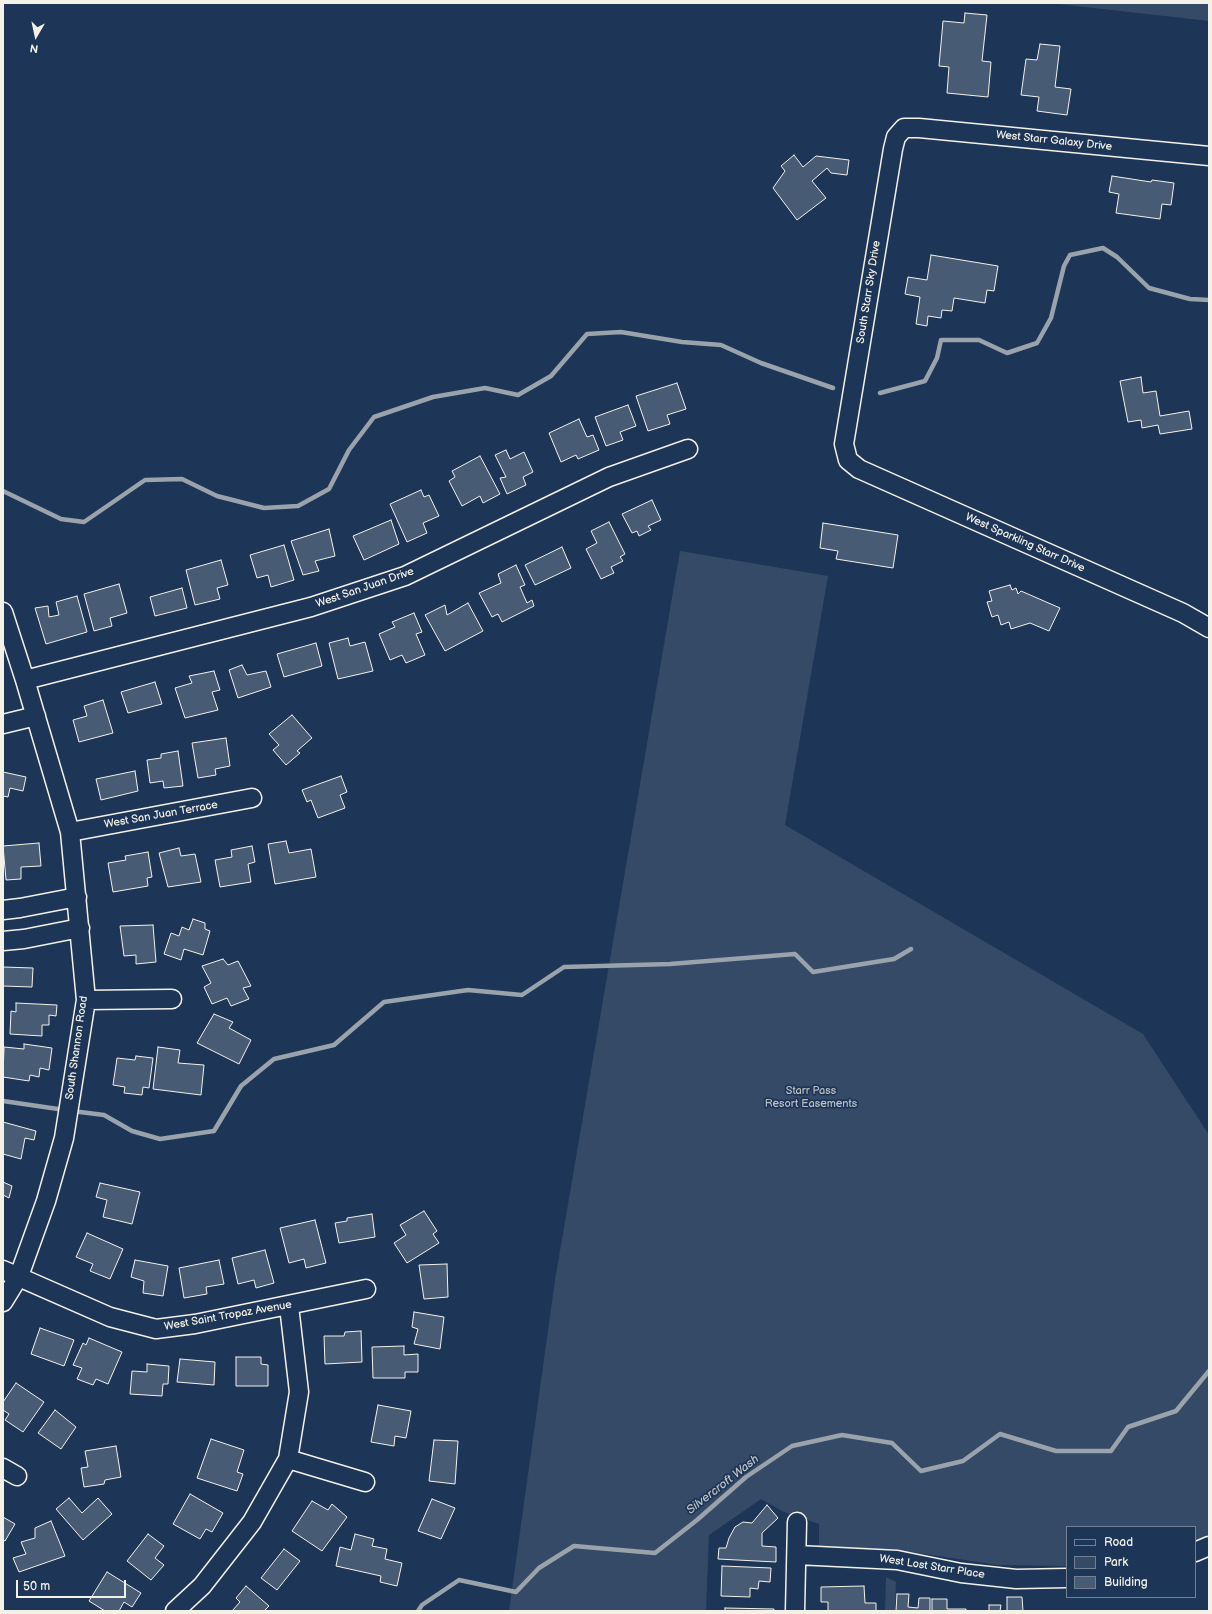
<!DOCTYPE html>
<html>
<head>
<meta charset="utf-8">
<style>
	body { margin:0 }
	#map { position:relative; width:1212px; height:1614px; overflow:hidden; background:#1d3557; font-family:"Balsamiq Sans",sans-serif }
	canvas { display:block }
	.frame { position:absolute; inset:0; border:4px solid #f4f1e8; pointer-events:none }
	.legend { position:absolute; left:1066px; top:1526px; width:130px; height:72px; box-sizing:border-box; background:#1d3557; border:1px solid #738091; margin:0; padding:5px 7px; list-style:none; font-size:12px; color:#f4f1e8 }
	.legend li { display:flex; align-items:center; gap:8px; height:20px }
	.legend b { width:20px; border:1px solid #738091 }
	.north { position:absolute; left:16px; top:16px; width:40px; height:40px; -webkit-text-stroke:3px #1d3557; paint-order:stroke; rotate:189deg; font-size:11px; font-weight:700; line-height:16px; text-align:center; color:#f4f1e8 }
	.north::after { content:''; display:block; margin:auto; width:14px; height:18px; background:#f4f1e8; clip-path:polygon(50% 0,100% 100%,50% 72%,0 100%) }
	.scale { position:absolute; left:16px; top:1580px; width:110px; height:18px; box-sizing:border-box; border:2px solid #f4f1e8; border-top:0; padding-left:5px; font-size:12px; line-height:14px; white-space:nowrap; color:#f4f1e8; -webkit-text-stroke:3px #1d3557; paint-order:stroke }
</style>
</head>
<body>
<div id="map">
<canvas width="1212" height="1614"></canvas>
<div class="frame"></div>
<ul class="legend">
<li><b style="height:5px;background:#1d3557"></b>Road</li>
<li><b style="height:11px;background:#354a67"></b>Park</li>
<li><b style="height:11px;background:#485b74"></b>Building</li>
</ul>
<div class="north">N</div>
<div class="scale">50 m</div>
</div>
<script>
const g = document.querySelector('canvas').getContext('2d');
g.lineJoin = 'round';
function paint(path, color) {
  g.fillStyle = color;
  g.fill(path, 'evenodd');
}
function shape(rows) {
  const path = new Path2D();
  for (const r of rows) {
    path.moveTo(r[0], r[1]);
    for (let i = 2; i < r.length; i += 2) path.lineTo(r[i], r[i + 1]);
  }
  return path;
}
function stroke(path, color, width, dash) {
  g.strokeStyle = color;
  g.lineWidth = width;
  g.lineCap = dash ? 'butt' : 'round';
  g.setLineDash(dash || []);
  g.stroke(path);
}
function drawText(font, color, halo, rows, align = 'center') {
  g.font = font + ' "Balsamiq Sans",sans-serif';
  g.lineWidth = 3.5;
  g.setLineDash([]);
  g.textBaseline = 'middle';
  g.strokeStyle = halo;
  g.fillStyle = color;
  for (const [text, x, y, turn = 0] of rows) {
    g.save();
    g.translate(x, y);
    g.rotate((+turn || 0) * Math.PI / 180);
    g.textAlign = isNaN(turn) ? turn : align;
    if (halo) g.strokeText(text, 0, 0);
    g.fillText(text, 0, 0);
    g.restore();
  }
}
const green = shape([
	[1049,3,1209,3,1209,21],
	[680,551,828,576,785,825,1143,1034,1209,1135,1209,1536,1195,1541,1195,1527,1067,1527,1067,1566,998,1565,912,1552,819,1548,819,1524,784,1512,761,1499,709,1535,706,1611,509,1611,555,1280],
	[886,1577,896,1582,895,1611,885,1611]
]);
const stream = shape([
	[880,393,925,381,937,358,941,340,979,340,1007,353,1037,343,1051,318,1064,266,1070,255,1103,248,1117,257,1149,288,1190,299,1209,300],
	[3,491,61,519,84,522,145,480,182,479,217,496,264,508,298,506,329,489,349,450,374,417,433,397,485,388,518,395,551,376,587,334,621,332,682,342,721,345,761,363,833,388],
	[3,1101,65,1110],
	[72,1111,104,1115,132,1131,160,1139,214,1131,241,1086,274,1059,334,1045,384,1002,468,990,522,995,564,967,670,964,795,954,813,972,894,959,911,949],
	[418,1611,422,1605,459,1580,516,1592,539,1568,574,1546,655,1553,697,1520,746,1477,792,1446,842,1435,892,1443,921,1471,963,1461,1000,1434,1056,1451,1111,1451,1128,1427,1176,1411,1209,1371]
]);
const building = shape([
	[965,13,987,15,982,61,991,62,988,97,947,93,949,67,939,66,943,21,964,23,965,13],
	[1040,44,1060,46,1055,87,1071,89,1067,115,1037,111,1039,97,1021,95,1026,59,1037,60,1040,44],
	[794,155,803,167,816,156,849,160,847,175,831,173,827,168,812,181,826,198,797,220,773,188,785,171,781,166,794,155],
	[1112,176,1151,182,1152,180,1174,183,1171,205,1162,204,1160,219,1116,213,1119,194,1109,192,1112,176],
	[931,255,998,266,994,291,987,290,985,303,954,298,952,311,942,310,941,318,928,316,927,326,916,324,920,297,905,294,908,277,927,280,931,255],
	[1141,377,1143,393,1156,391,1160,416,1189,411,1192,429,1160,434,1158,425,1142,428,1141,420,1128,422,1120,381,1141,377],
	[677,383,686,409,667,415,670,424,648,431,636,396,677,383],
	[628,405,636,426,620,432,623,440,606,446,595,417,628,405],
	[579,419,587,437,593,435,599,450,578,459,576,455,561,462,549,433,579,419],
	[506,450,510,459,524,452,533,472,523,477,526,485,507,494,500,478,506,477,495,455,506,450],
	[480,456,500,494,483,503,480,496,462,506,449,481,455,477,452,471,480,456],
	[421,490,424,497,429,495,439,516,423,523,427,533,407,542,390,504,421,490],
	[652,500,661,520,648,526,651,530,639,536,637,531,632,533,622,514,652,500],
	[391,520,399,544,364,560,353,536,391,520],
	[609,522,625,554,620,557,623,561,611,567,614,573,601,579,586,549,597,543,591,531,609,522],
	[823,523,898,535,893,568,836,559,838,551,820,548,823,523],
	[329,529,335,556,315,561,319,571,303,575,291,541,329,529],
	[284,545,294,580,271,587,268,575,257,578,250,555,284,545],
	[562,547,571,568,535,585,525,565,562,547],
	[221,560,228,585,217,588,220,599,195,605,186,570,221,560],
	[516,565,525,585,520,587,527,603,532,600,534,606,502,622,498,614,492,617,479,593,501,583,498,574,516,565],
	[119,584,127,613,110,618,112,626,94,631,84,594,119,584],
	[1010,585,1012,590,1016,588,1018,594,1021,591,1060,608,1049,631,1030,623,1011,629,1009,622,1001,625,998,615,992,617,987,602,992,601,989,591,1010,585],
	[182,588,187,608,155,616,150,597,182,588],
	[77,596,87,632,46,644,35,608,48,606,49,617,59,615,56,602,77,596],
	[468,603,483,631,445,651,425,615,445,605,447,615,468,603],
	[414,613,422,632,416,634,425,655,406,663,402,655,390,660,379,634,395,627,392,622,414,613],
	[348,638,350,646,365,642,373,671,338,679,329,643,348,638],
	[316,643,322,666,284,677,277,654,316,643],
	[242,665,247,675,266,671,271,687,238,698,229,670,242,665],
	[214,671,220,690,212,692,218,710,185,718,175,688,192,683,189,676,214,671],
	[155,682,162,704,128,713,121,692,155,682],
	[103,700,113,733,79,742,73,720,87,716,84,706,103,700],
	[292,715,312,738,297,751,300,753,286,765,273,750,279,745,269,734,292,715],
	[226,738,230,766,215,769,216,775,198,778,192,743,226,738],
	[178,751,183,786,164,788,163,781,150,783,147,760,161,758,161,754,178,751],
	[135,771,138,791,101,800,96,779,135,771],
	[3,772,26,777,23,791,10,788,8,797,3,796,3,772],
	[341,776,347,792,340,795,345,808,318,818,311,800,307,802,302,790,341,776],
	[286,841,289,853,311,849,316,877,275,884,268,844,286,841],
	[39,843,41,866,21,867,21,879,6,880,3,846,39,843],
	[252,846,255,862,248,864,251,882,220,887,215,860,232,857,231,850,252,846],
	[179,848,181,856,195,854,201,882,168,887,159,853,179,848],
	[148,852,152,877,147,878,148,886,113,892,108,863,126,860,125,856,148,852],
	[193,919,205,923,205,929,210,931,203,955,184,949,181,960,164,954,171,933,179,936,182,927,189,930,193,919],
	[153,925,156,962,136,964,136,955,124,956,120,926,153,925],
	[223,959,228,965,238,961,251,986,243,988,249,999,231,1006,227,998,212,1004,204,987,211,983,202,966,223,959],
	[3,967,33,968,32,987,3,986,3,967],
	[16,1003,57,1005,56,1016,49,1015,49,1025,42,1025,42,1036,10,1034,11,1011,16,1012,16,1003],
	[214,1014,233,1022,229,1028,251,1040,239,1064,197,1043,214,1014],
	[24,1044,52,1048,49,1070,40,1068,39,1077,30,1075,29,1081,3,1077,4,1047,24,1049,24,1044],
	[158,1047,180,1050,178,1063,204,1065,201,1095,153,1089,158,1047],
	[136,1056,153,1058,149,1088,143,1087,142,1095,124,1093,125,1087,113,1085,117,1058,135,1060,136,1056],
	[3,1122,36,1131,34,1140,25,1138,21,1159,3,1154,3,1122],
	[3,1182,12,1186,9,1198,3,1195,3,1182],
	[100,1183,140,1192,132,1224,103,1217,107,1200,96,1197,100,1183],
	[424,1211,437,1231,433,1234,439,1243,407,1263,394,1243,406,1235,400,1225,424,1211],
	[372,1214,375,1237,339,1243,335,1223,347,1221,347,1218,372,1214],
	[315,1220,326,1263,306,1268,304,1259,289,1263,280,1228,315,1220],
	[87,1233,123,1249,110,1279,90,1271,93,1264,76,1257,87,1233],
	[265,1250,274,1283,256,1288,254,1280,238,1284,232,1258,265,1250],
	[135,1260,168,1266,163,1296,143,1293,144,1281,131,1277,135,1260],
	[219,1260,224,1284,206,1287,207,1294,184,1298,179,1268,219,1260],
	[447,1264,448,1297,424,1299,419,1265,447,1264],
	[414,1312,444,1317,440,1349,414,1344,418,1329,412,1327,414,1312],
	[40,1328,74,1340,64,1366,31,1354,40,1328],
	[361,1331,362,1362,325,1364,324,1336,344,1336,345,1332,361,1331],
	[89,1338,122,1352,108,1384,96,1379,93,1385,77,1379,82,1368,73,1365,83,1343,86,1345,89,1338],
	[404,1346,404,1355,418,1354,418,1372,405,1372,405,1378,373,1378,372,1347,404,1346],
	[236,1357,261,1357,261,1364,268,1365,268,1386,236,1386,236,1357],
	[180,1359,215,1362,214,1385,177,1382,180,1359],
	[147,1364,169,1366,168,1384,163,1384,162,1396,130,1394,132,1371,147,1372,147,1364],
	[16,1383,44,1402,23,1432,5,1420,9,1414,3,1410,3,1402,16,1383],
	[378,1405,411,1411,406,1438,395,1436,394,1446,371,1442,378,1405],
	[55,1410,76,1427,61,1449,38,1433,55,1410],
	[211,1439,244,1450,237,1472,243,1474,237,1491,197,1478,211,1439],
	[434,1440,458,1441,455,1484,429,1481,434,1440],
	[116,1446,121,1477,105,1480,104,1484,84,1487,81,1468,88,1467,85,1451,116,1446],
	[190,1494,223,1513,212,1532,206,1529,200,1539,173,1524,190,1494],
	[69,1498,82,1513,98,1498,112,1514,83,1540,56,1509,69,1498],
	[432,1499,455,1508,441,1539,418,1531,432,1499],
	[312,1501,328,1510,332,1504,347,1517,322,1551,292,1531,312,1501],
	[767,1505,778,1518,762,1533,762,1546,776,1547,776,1562,718,1559,719,1548,726,1548,729,1538,735,1527,743,1522,752,1523,767,1505],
	[3,1517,15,1524,5,1541,3,1540,3,1517],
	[51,1521,65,1556,19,1572,13,1558,26,1554,21,1542,35,1538,35,1528,51,1521],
	[148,1534,164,1546,155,1558,164,1565,151,1580,127,1561,148,1534],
	[355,1534,374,1539,372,1546,387,1549,385,1559,402,1563,397,1586,380,1582,381,1576,336,1566,340,1547,351,1550,355,1534],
	[284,1549,300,1561,277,1590,261,1578,284,1549],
	[722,1566,771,1568,770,1582,759,1581,758,1589,750,1588,750,1597,721,1596,722,1566],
	[107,1572,141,1593,132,1607,124,1602,119,1611,105,1611,89,1601,107,1572],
	[246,1586,269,1606,264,1611,232,1611,240,1602,236,1598,246,1586],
	[864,1586,865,1603,876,1603,876,1611,828,1611,828,1602,821,1602,821,1587,864,1586],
	[897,1594,909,1594,908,1607,918,1608,919,1598,930,1598,930,1611,896,1611,897,1594],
	[1007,1597,1022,1597,1023,1611,1007,1611,1007,1597],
	[932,1599,947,1599,947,1609,966,1609,966,1611,932,1611,932,1599],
	[989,1605,1001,1605,1000,1611,989,1611,989,1605],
	[725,1608,774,1609,774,1611,725,1611,725,1608]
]);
const minor = shape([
	[1209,156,919,128,904,128,896,137,893,149,844,444,848,460,859,469,1183,613,1209,628],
	[3,612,25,680,70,832,86,1000,64,1138,46,1201,19,1276,3,1302],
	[25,680,311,607,405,576,609,477,688,449],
	[3,724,36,716],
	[70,832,252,798],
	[3,910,20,908,77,897],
	[3,941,24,939,80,928],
	[86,1000,172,999],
	[3,1270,110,1317,156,1329,195,1324,366,1289],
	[288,1459,365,1482],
	[3,1468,17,1476],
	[1195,1552,1209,1546],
	[797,1555,897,1560,961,1573,1016,1579,1067,1578],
	[175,1611,202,1586,252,1522,288,1459,299,1392,289,1306],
	[795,1611,797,1522]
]);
const streetNames = [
	["West Starr Galaxy Drive",1054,141,6],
	["South Starr Sky Drive",869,292,-81],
	["West Sparkling Starr Drive",1025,543,24],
	["West San Juan Drive",365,588,-19],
	["West San Juan Terrace",161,815,-10],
	["South Shannon Road",77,1048,-82],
	["West Saint Tropaz Avenue",228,1316,-10],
	["West Lost Starr Place",932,1567,9]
];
const parkNames = [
	["Starr Pass",811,1091],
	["Resort Easements",811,1104]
];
const waterNames = [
	["Silvercroft Wash",723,1485,-38]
];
paint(green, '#354a67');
stroke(stream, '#9aa2ab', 4.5);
paint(building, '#485b74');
stroke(building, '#f4f1e8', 1);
stroke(minor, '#f4f1e8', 21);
stroke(minor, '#1d3557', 18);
drawText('11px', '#f4f1e8', '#1d3557', streetNames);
drawText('11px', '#bbbfc1', '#1d3557', parkNames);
drawText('italic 12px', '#c0c3c4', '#1d3557', waterNames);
</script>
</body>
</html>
